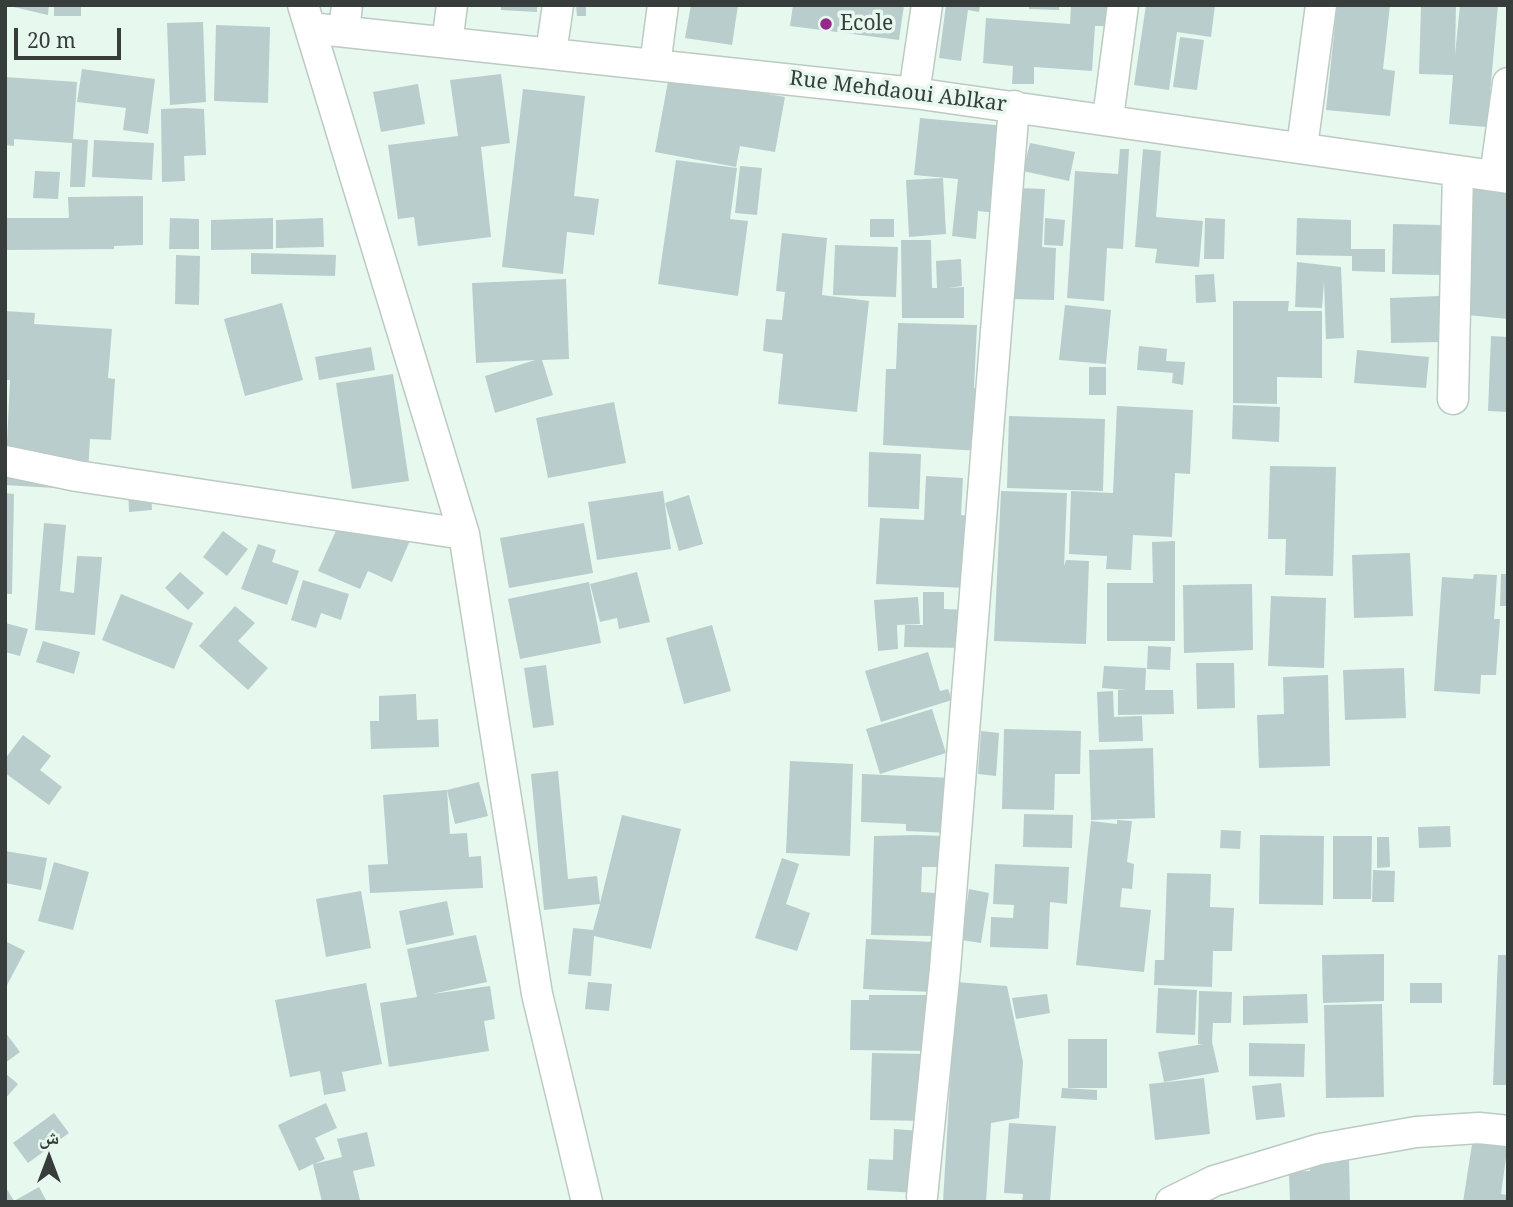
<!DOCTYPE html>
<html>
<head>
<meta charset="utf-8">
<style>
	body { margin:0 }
	#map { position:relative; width:1513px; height:1207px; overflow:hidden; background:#e7f8ef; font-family:"Noto Serif","Noto Naskh Arabic",serif }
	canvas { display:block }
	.frame { position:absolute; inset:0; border:7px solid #363d3a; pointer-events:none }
	.north { position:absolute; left:14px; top:1123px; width:70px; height:70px; -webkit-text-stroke:5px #e7f8ef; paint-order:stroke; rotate:0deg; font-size:19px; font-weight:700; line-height:28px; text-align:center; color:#363d3a }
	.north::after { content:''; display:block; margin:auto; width:24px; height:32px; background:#363d3a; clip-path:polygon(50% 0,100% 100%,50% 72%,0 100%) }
	.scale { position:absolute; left:14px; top:28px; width:107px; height:32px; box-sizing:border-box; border:4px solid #363d3a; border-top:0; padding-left:9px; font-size:21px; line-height:24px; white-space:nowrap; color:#363d3a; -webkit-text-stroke:5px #e7f8ef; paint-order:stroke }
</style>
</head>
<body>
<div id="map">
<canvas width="1513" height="1207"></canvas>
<div class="frame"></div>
<div class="north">ش</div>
<div class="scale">20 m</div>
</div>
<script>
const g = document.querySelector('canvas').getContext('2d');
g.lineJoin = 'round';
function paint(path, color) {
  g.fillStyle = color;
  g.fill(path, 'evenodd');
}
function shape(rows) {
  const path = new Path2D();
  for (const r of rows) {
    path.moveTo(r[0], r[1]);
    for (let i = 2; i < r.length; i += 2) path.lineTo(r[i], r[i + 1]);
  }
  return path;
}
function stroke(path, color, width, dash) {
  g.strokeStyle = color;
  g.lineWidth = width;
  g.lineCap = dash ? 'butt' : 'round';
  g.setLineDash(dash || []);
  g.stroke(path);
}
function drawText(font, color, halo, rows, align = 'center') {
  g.font = font + ' "Noto Serif",serif';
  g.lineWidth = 7;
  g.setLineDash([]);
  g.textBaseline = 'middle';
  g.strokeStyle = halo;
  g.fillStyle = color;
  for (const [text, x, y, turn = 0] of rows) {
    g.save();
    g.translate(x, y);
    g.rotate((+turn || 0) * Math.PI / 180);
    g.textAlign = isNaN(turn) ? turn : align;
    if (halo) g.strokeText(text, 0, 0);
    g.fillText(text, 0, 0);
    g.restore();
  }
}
const building = shape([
	[5,5,49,5,48,15],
	[54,5,81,5,81,16,54,16],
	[501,5,537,5,537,12,501,10],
	[576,5,586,5,586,16,577,16],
	[691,5,738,5,732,45,685,38],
	[793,5,904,5,899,40,790,26],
	[946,5,980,5,979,12,968,10,961,61,939,58],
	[1029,5,1059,5,1059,10,1029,9],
	[1071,5,1108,5,1108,26,1095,26,1092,71,1034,67,1034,84,1012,84,1013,66,983,63,986,18,1070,24],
	[1146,5,1215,5,1211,37,1177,32,1169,90,1134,85],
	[1337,5,1390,5,1383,69,1395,71,1390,116,1326,110],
	[1421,5,1456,5,1455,55,1460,5,1498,5,1487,127,1449,124,1453,75,1419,74],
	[203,22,206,102,170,105,167,23],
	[216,25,270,27,268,103,214,101],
	[1180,37,1204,40,1197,90,1173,87],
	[82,69,155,79,148,134,123,130,126,108,77,102],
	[501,74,510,143,481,147,491,237,418,246,414,217,398,219,388,145,458,136,450,80],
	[669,76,785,97,775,152,740,146,736,167,655,152],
	[5,77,77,82,73,139,88,140,85,187,70,187,72,143,14,139,14,146,5,145],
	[418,84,425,124,381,132,373,92],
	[523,89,585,96,574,196,599,199,594,235,567,232,563,274,502,267],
	[185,108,204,109,206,155,184,156,185,181,162,182,161,109],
	[920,118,1006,126,997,213,978,211,976,239,952,236,958,179,914,175],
	[94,140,154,143,152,180,92,177],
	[1030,143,1075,152,1069,181,1023,171],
	[1120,149,1129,149,1123,249,1107,248,1104,301,1067,298,1075,171,1118,174],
	[1143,149,1161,151,1156,217,1203,221,1199,267,1155,263,1157,249,1135,247],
	[676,160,737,168,730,219,748,221,738,296,658,284],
	[740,166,762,168,757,215,735,213],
	[35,171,60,172,58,199,33,198],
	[943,178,946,234,909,237,906,180],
	[1472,186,1508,190,1508,319,1457,314],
	[1016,188,1045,189,1042,247,1056,248,1054,300,1012,299],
	[143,196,143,245,114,246,114,249,5,250,5,218,69,218,68,197],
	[170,218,199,219,199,249,169,249],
	[273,218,273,249,211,250,211,220],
	[323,218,324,247,276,248,276,220],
	[1045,218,1065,220,1063,246,1044,245],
	[1205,218,1225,219,1224,259,1204,259],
	[1297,218,1351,220,1351,249,1385,249,1385,272,1352,271,1352,256,1296,255],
	[870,219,894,219,894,237,870,237],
	[1393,224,1444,225,1442,275,1392,274],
	[782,233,827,238,822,295,869,301,857,412,778,404,783,354,763,351,766,319,782,320,785,292,776,291],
	[901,240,931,240,932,288,937,288,936,261,961,259,962,286,948,288,964,287,964,318,902,318],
	[835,245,898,247,896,297,833,295],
	[251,253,336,255,335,276,251,274],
	[176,255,200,256,199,305,175,304],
	[1297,262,1341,267,1344,338,1326,339,1324,282,1322,308,1295,307],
	[1214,274,1216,302,1196,303,1195,275],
	[566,279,569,359,542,360,553,395,495,413,485,376,535,360,476,363,472,283],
	[1440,296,1441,342,1391,343,1390,298],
	[1233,301,1289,301,1288,311,1322,311,1322,378,1277,377,1277,404,1233,403],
	[282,303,303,380,245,396,224,319],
	[1065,305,1111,310,1106,364,1059,360],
	[5,311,35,313,34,324,112,329,108,378,115,379,111,440,90,439,87,490,5,485,10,380,5,380],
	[898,323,977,325,974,388,982,388,980,451,883,445,886,369,896,369],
	[1491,336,1508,337,1508,412,1488,411],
	[1139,346,1167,349,1166,361,1185,362,1183,385,1172,383,1173,373,1137,370],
	[371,347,375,370,319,380,315,357],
	[1357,350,1429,357,1426,388,1354,383],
	[1089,367,1106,367,1106,395,1089,395],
	[393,374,409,481,352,489,336,383],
	[614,402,626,463,548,478,536,418],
	[1233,405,1280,407,1279,442,1232,439],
	[1117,406,1193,410,1190,474,1175,473,1172,537,1133,535,1131,570,1106,569,1107,556,1069,554,1071,491,1113,493],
	[1009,416,1105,419,1103,491,1007,488],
	[869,452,921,454,919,509,868,507],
	[1270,466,1336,467,1333,576,1285,575,1286,539,1268,539],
	[926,476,963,478,961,515,970,516,967,588,876,584,880,518,924,520],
	[151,486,152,510,129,512,128,487],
	[663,491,671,549,597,560,588,502],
	[1001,491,1067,493,1064,566,1066,560,1089,561,1086,644,994,641],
	[5,493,14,494,12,594,5,594],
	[689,495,703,544,679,551,665,503],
	[343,515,412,536,392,582,368,571,360,589,318,571],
	[44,523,66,525,60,591,74,593,77,556,102,557,95,635,35,630],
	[584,523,593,573,509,588,500,538],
	[223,531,248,549,227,576,203,557],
	[1175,541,1175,641,1107,641,1107,583,1153,583,1152,542],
	[258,544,276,550,272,562,299,571,287,605,241,589],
	[1410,553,1413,616,1354,618,1352,555],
	[180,572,204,593,188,610,165,588],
	[637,572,650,622,619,629,617,618,600,622,590,584],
	[1474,574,1497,575,1494,619,1500,619,1496,675,1481,675,1480,694,1434,691,1442,577,1473,579],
	[1501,574,1508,574,1508,606,1500,606],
	[303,580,349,594,341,620,321,613,316,628,291,620],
	[589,582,601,643,520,659,508,599],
	[1252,584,1253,650,1184,653,1183,585],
	[923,592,944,592,944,609,967,610,967,648,904,647,905,625,923,625],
	[121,594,193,623,174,669,102,640],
	[1271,596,1326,598,1324,668,1268,666],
	[918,597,920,624,897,625,898,649,878,651,874,600],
	[235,606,255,623,238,641,268,668,248,690,199,646],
	[5,623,28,629,20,656,5,652],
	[712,625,731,691,684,704,666,638],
	[43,641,80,652,74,674,36,662],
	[1148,646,1171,647,1170,670,1147,669],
	[928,652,940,691,948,689,952,700,881,722,865,671],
	[1196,663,1234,663,1235,708,1197,709],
	[546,665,554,725,533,728,524,668],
	[1104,666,1146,668,1145,690,1173,690,1174,714,1118,715,1118,690,1127,690,1102,688],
	[1404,668,1406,718,1345,720,1343,670],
	[1328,675,1330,766,1259,768,1257,715,1284,714,1283,677],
	[1113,691,1114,717,1142,716,1143,741,1099,742,1097,692],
	[416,694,417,720,438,719,439,747,371,749,370,721,379,721,379,696],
	[932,709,946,753,880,774,866,729],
	[1004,729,1081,731,1080,774,1055,774,1054,810,1002,809],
	[981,731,999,733,996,776,978,774],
	[23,735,51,756,40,770,62,787,49,805,5,773,5,759],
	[1153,748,1155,818,1091,820,1089,750],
	[790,761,853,764,850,856,786,853],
	[558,771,568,879,597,876,600,903,622,815,681,829,651,949,594,936,591,976,568,974,573,928,593,930,600,904,544,910,531,774],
	[862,774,952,778,951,833,906,831,906,824,861,822],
	[479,782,488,816,455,824,447,790],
	[447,790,450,834,467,833,469,857,481,856,483,888,370,893,368,865,388,864,383,795],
	[1024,814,1073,815,1072,848,1023,847],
	[1117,820,1132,821,1127,862,1134,864,1132,889,1122,888,1120,907,1151,910,1144,972,1076,965,1091,821,1117,824],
	[1450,826,1451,847,1419,848,1418,827],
	[1221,830,1241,831,1240,849,1220,848],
	[917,835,945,836,944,867,922,867,921,892,935,893,934,936,871,935,874,836],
	[1260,835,1324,836,1323,905,1259,904],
	[1333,836,1372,836,1371,899,1333,899],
	[1377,837,1389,837,1390,867,1377,868],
	[5,851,47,858,41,890,5,883],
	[782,858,799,864,786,904,810,913,797,951,755,938],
	[54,862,89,872,73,930,38,921],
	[995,864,1069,867,1067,904,1050,902,1048,949,990,947,991,917,1013,918,1014,905,993,904],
	[1373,870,1395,871,1394,902,1372,902],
	[1167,873,1211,874,1210,907,1234,908,1232,951,1213,951,1212,987,1154,985,1155,960,1164,960],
	[969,889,989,893,981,943,961,940],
	[361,891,371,948,326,957,316,899],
	[447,901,454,935,406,945,399,911],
	[476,935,487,982,432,994,490,986,495,1019,484,1021,489,1051,389,1067,380,1003,417,997,407,949],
	[866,939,935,942,933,992,863,989],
	[5,941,25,951,5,989],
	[1384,954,1384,1001,1323,1003,1322,955],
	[1498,955,1508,955,1508,1085,1493,1085],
	[588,982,612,984,609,1011,585,1009],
	[956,982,1007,986,1023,1062,1019,1118,991,1123,986,1202,943,1202],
	[366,983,382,1064,342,1072,346,1091,324,1095,320,1071,290,1077,275,1000],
	[1410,983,1442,983,1442,1003,1410,1003],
	[1158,988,1197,990,1195,1035,1156,1033],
	[1199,991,1232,992,1231,1023,1213,1023,1212,1042,1219,1072,1164,1082,1158,1052,1203,1044,1198,1044],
	[1047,994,1050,1013,1016,1019,1012,998],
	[1307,994,1308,1023,1243,1025,1243,996],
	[869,995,932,995,932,1051,850,1050,851,1000,869,1000],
	[1382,1004,1384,1097,1326,1098,1324,1005],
	[5,1032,20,1052,5,1063],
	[1068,1039,1107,1039,1107,1088,1068,1088],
	[1249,1043,1305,1044,1304,1077,1249,1076],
	[872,1053,928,1054,927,1121,870,1120],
	[5,1073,18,1084,5,1099],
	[1204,1078,1210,1134,1155,1140,1149,1084],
	[1281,1083,1285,1117,1256,1120,1252,1086],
	[1062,1088,1097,1090,1097,1100,1061,1098],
	[326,1103,337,1128,315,1138,325,1159,314,1164,342,1157,337,1139,367,1132,375,1166,353,1171,360,1200,322,1202,313,1164,299,1171,278,1125],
	[54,1113,69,1133,28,1163,13,1143],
	[1009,1123,1056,1126,1050,1202,1022,1202,1023,1194,1004,1193],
	[894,1129,921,1131,917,1193,867,1190,869,1159,893,1160],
	[1473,1138,1508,1143,1501,1194,1508,1195,1508,1202,1463,1202],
	[1349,1159,1350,1202,1290,1202,1289,1172,1310,1171,1310,1160],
	[5,1186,14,1201,39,1187,47,1202,5,1202]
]);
const street = shape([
	[303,5,310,28,914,93,1508,178],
	[310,28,464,534,537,994,587,1202],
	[344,31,347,5],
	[447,43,452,5],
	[551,53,558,5],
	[655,65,663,5],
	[914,93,927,5],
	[1108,118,1123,5],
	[1302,147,1321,5],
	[1495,176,1508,83],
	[1453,399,1458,171],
	[5,461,77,476,464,534],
	[922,1197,945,969,1014,106],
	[1171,1202,1214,1181,1320,1149,1416,1132,1479,1128,1508,1131]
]);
const markers = [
	[826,24,7,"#952889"]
];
const poiNames = [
	["Ecole",840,24]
];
const streetNames = [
	["Rue Mehdaoui Ablkar",898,92,7]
];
paint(building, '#b9cdcd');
stroke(street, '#bbcbc2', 33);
stroke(street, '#fff', 30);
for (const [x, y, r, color] of markers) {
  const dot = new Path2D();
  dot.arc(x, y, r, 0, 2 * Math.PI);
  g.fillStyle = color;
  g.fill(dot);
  stroke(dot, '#e7f8ef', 2.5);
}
drawText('21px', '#363d3a', '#e7f8ef', poiNames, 'left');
drawText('21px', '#363d3a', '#e7f8ef', streetNames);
</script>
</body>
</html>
